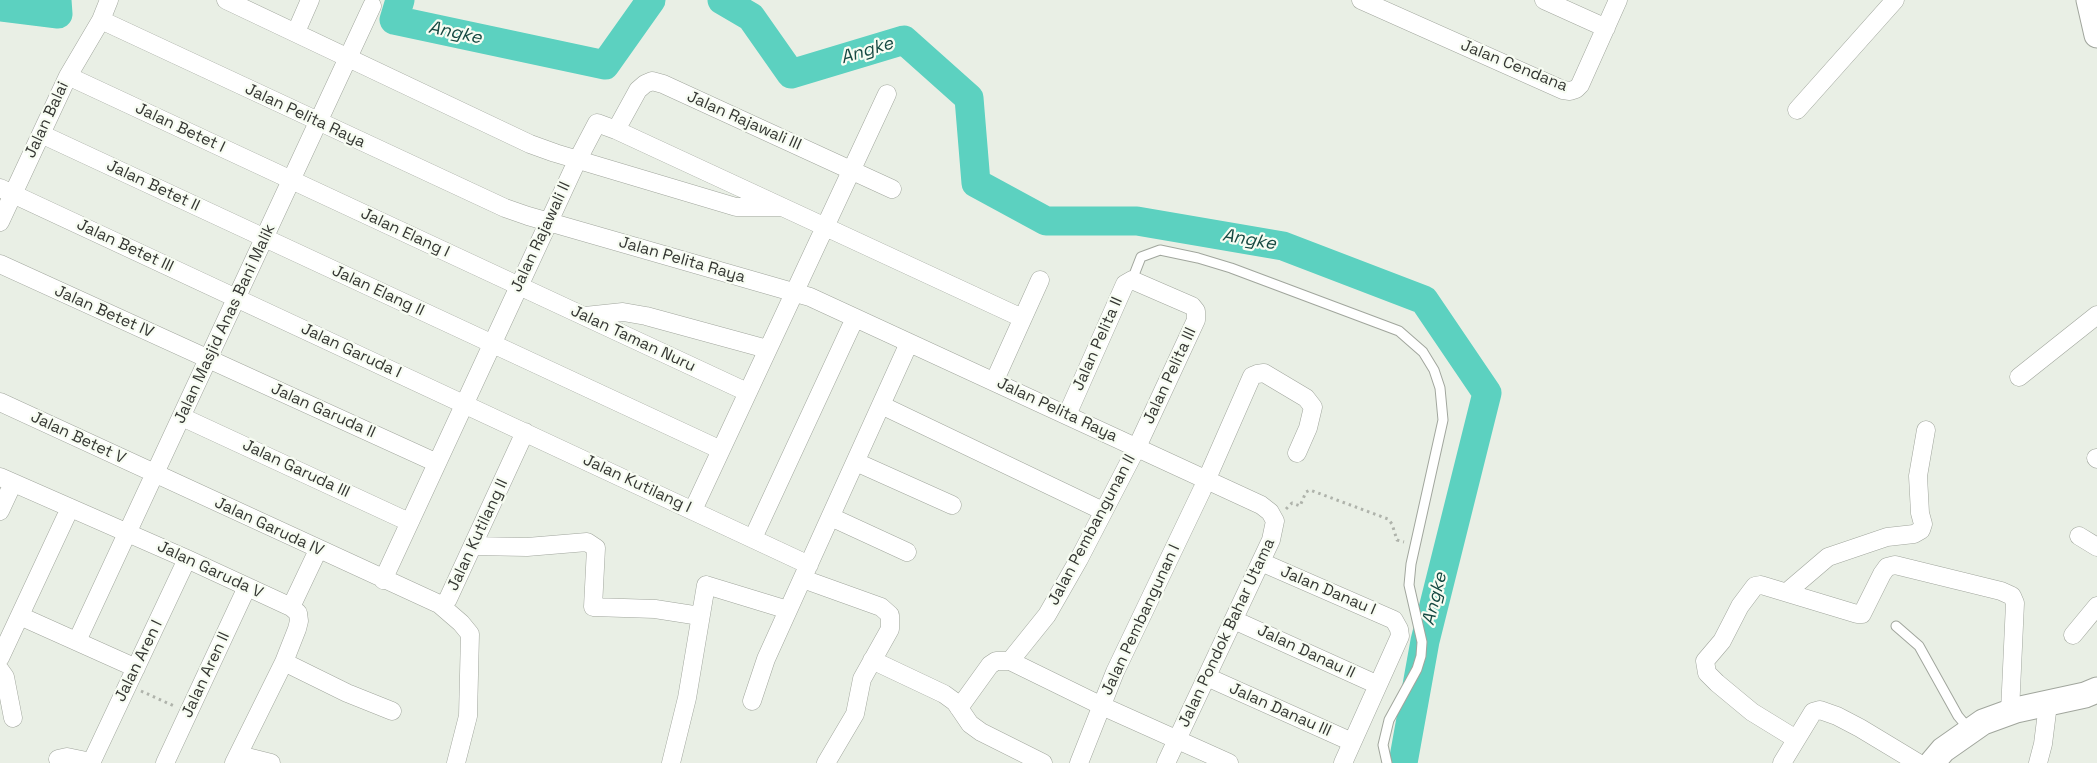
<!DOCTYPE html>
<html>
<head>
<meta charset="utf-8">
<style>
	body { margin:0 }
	canvas { display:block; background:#e9efe5 }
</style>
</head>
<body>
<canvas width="2097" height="763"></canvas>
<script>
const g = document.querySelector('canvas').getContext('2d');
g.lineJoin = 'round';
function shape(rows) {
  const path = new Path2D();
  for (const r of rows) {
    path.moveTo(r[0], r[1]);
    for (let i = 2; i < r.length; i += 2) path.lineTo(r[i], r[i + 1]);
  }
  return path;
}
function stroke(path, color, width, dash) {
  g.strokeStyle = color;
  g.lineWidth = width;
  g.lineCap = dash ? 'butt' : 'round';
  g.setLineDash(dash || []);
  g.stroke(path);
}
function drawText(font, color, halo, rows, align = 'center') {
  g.font = font + ' "Space Grotesk",sans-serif';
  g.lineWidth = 4.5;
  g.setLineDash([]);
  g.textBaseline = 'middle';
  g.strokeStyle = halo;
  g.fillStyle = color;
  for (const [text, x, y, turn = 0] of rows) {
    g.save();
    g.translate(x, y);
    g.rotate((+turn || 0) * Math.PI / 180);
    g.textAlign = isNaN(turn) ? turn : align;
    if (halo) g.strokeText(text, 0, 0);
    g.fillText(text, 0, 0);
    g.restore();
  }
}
const river = shape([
	[400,0,394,20,605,65,651,0],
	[722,0,751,17,791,74,904,40,969,98,976,183,1046,221,1137,221,1283,246,1424,300,1487,393,1425,641,1403,763],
	[0,7,58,14,57,0]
]);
const path = shape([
	[1286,509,1292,503,1300,506,1306,492,1310,490,1388,519,1392,524,1397,540,1404,542],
	[141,691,174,706]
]);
const lane = shape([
	[1132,280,1141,257,1160,250,1198,258,1231,268,1399,331,1423,352,1434,370,1440,388,1443,420,1411,564,1409,585,1422,642,1421,656,1417,669,1389,720,1383,745,1387,763],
	[1896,626,1919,646,1958,716,1969,729]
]);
const street = shape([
	[226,0,530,144,555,153,736,207,779,207],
	[1361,0,1563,90,1570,91,1576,89,1580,85,1618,0],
	[1544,0,1606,28],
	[101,20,505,208,528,216,810,297,1261,505,1270,512,1275,521,1271,540,1166,763],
	[296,32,310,0],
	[68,76,747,392],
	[1797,110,1895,0],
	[616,130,638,90,645,84,652,81,663,84,892,189],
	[41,134,721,450],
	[0,188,809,565],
	[0,222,68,76,101,20,109,0],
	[0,264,437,463],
	[585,316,623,312,646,316,767,349],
	[2019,377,2097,315],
	[994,382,1040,280],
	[0,402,439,604,444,603,448,599,525,432],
	[881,405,1103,511],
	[182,417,409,522],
	[2096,458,2097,459],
	[856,462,952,505],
	[0,477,187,559,291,607,298,613,299,621,297,629,284,662,234,763],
	[693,510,887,94],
	[0,511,13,483],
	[831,517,907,552],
	[2079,536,2097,547],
	[753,538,855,318],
	[473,546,527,547,587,542,596,548,593,607,655,609,700,616],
	[1261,562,1394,620,1399,629,1400,636,1343,763],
	[803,579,881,607,890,615,890,629,862,679,855,714,826,763],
	[383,580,577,161,597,123,616,130,1022,318],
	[1787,592,1828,557,1887,537,1914,534,1921,530,1923,524,1920,513,1918,476,1926,430],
	[439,604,461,623,470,634,468,716,456,763],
	[291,607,318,550],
	[20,616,136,668],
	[1234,620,1378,685],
	[2073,635,2097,606],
	[77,641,372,6],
	[0,658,70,508],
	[872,660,944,694,955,702,970,724,981,732,1043,763],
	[1010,661,1047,615,1079,559,1137,447,1196,320,1196,311,1192,306,1132,280,1125,284,1067,415],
	[284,662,347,693,392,711],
	[0,670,5,677,13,718],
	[1207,677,1352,742],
	[752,701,766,659,909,343],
	[959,708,990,665,996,661,1010,661,1102,706,1229,763],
	[1796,739,1752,712,1717,683,1707,673,1705,661,1722,641,1740,606,1755,586,1761,585,1857,614,1862,614,1882,574,1887,567,1895,565,2001,591,2012,596,2015,603,2010,712],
	[239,755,271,763],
	[58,759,67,757,91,762],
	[91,763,187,559],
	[165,763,247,587],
	[671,763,687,698,706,585,788,610],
	[1079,763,1115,672,1202,490,1252,376,1257,374,1264,373,1306,398,1313,407,1308,428,1297,453],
	[1782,763,1813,712,1820,710,1837,716,1860,728,1918,763],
	[2038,763,2043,744,2048,704]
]);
const secondary = shape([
	[2089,0,2097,35],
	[1932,763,1943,750,1983,722,2016,710,2085,695,2097,690]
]);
const streetNames = [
	["Jalan Cendana",1514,66,22],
	["Jalan Pelita Raya",305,116,25],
	["Jalan Balai",47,120,-65],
	["Jalan Rajawali III",744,121,24],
	["Jalan Betet I",180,128,25],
	["Jalan Betet II",153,186,25],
	["Jalan Elang I",405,233,25],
	["Jalan Rajawali II",541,237,-65],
	["Jalan Betet III",125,246,25],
	["Jalan Pelita Raya",682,260,16],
	["Jalan Elang II",378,291,25],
	["Jalan Betet IV",104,312,24],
	["Jalan Masjid Anas Bani Malik",225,324,-65],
	["Jalan Taman Nuru",633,339,25],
	["Jalan Pelita II",1098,344,-66],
	["Jalan Garuda I",351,351,25],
	["Jalan Pelita III",1170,376,-65],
	["Jalan Pelita Raya",1057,410,25],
	["Jalan Garuda II",323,411,24],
	["Jalan Betet V",78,438,25],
	["Jalan Garuda III",296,469,25],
	["Jalan Kutilang I",637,484,25],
	["Jalan Garuda IV",269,527,25],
	["Jalan Pembangunan II",1092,530,-62],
	["Jalan Kutilang II",478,535,-65],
	["Jalan Garuda V",210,570,25],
	["Jalan Danau I",1328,591,23],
	["Jalan Pembangunan I",1141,620,-65],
	["Jalan Pondok Bahar Utama",1227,633,-65],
	["Jalan Danau II",1306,652,25],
	["Jalan Aren I",139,661,-64],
	["Jalan Aren II",206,675,-65],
	["Jalan Danau III",1280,710,24]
];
const waterNames = [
	["Angke",455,33,12],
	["Angke",867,51,-17],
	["Angke",1249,240,10],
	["Angke",1435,599,-76]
];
stroke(river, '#5cd1c0', 29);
stroke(lane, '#a1a69d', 11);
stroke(street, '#a1a69d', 19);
stroke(secondary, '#a1a69d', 27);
stroke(path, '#afb3ab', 3, [2.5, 4]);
stroke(lane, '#fff', 9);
stroke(street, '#fff', 18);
stroke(secondary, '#fff', 25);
drawText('16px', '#343632', '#f7fcf2', streetNames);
drawText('italic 18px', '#164942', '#f7fcf2', waterNames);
</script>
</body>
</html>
